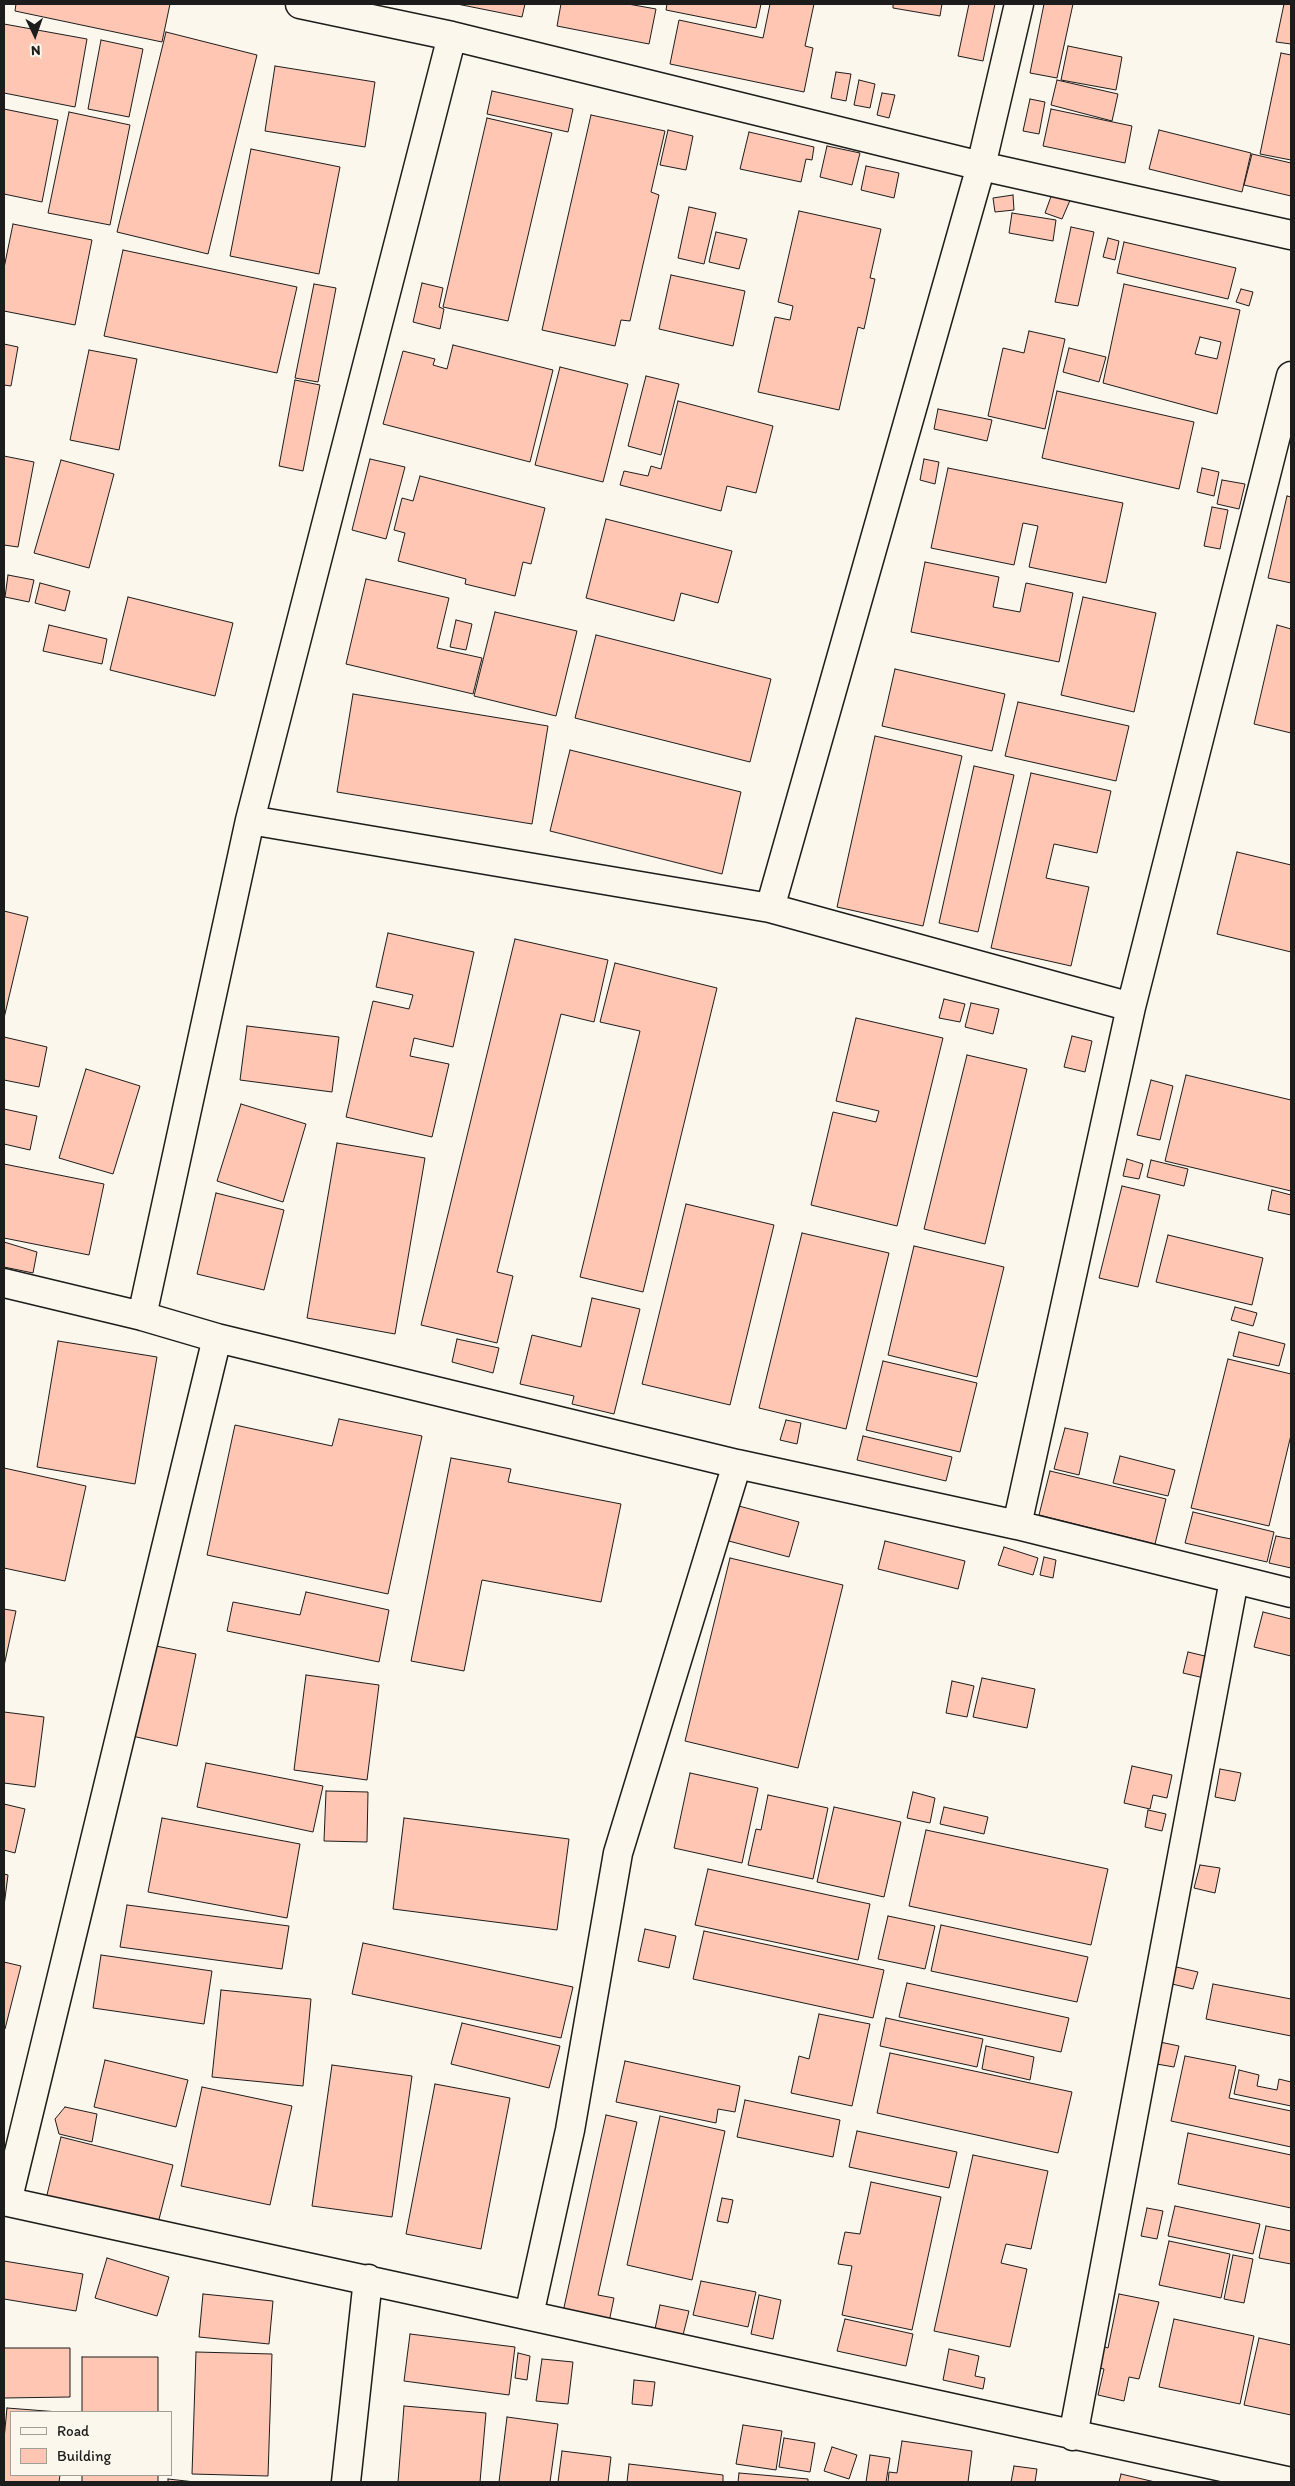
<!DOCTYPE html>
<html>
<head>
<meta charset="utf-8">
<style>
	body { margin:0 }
	#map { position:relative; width:1295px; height:2486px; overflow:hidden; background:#fbf7ec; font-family:Itim,sans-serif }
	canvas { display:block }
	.frame { position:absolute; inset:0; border:5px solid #1c1c1c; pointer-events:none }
	.legend { position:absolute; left:10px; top:2411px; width:162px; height:65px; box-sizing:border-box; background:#fbf7ec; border:1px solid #a29f99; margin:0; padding:6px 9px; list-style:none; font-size:15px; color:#1c1c1c }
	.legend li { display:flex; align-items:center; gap:10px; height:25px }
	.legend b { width:25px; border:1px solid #a29f99 }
	.north { position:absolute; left:10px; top:10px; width:50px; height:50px; -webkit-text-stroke:4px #fbf7ec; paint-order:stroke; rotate:177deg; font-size:14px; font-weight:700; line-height:20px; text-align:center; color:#1c1c1c }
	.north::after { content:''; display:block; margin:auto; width:18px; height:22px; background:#1c1c1c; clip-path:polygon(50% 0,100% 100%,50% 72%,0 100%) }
</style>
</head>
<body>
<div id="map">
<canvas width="1295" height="2486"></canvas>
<div class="frame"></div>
<ul class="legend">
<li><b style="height:6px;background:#fbf7ec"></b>Road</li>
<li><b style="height:14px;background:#fec6b3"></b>Building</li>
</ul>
<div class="north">N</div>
</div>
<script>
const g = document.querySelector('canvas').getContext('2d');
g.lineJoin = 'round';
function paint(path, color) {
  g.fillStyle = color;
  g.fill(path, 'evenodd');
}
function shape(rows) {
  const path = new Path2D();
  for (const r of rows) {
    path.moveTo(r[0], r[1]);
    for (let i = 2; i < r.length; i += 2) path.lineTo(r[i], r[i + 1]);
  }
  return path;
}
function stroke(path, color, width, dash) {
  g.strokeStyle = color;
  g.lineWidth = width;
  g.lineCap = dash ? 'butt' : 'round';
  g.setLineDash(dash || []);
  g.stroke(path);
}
const building = shape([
	[16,4,170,4,162,42,15,11,16,4],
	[457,4,525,4,522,17,457,4],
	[561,4,628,4,656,9,649,44,557,26,561,4],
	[667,4,761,4,756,28,666,10,667,4],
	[770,4,814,4,805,46,813,48,804,92,670,64,679,20,763,38,770,4],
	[893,4,942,4,940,16,893,8,893,4],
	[969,4,995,4,983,61,958,56,969,4],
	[1044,4,1073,4,1057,78,1030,73,1044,4],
	[1284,4,1291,4,1291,44,1276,42,1284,4],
	[4,24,87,39,75,107,4,93,4,24],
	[166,32,257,55,208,254,117,232,166,32],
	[101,40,143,49,129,117,88,109,101,40],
	[1068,46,1122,57,1116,90,1061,80,1068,46],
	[1281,53,1291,55,1291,160,1260,154,1281,53],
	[275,66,375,82,365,147,265,131,275,66],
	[836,72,851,74,846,101,831,98,836,72],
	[859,80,875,84,870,108,854,105,859,80],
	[1057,80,1118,94,1112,121,1051,105,1057,80],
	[492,91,573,109,568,132,487,114,492,91],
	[882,93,895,95,889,118,877,115,882,93],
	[1030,99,1045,102,1039,134,1023,131,1030,99],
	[4,109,58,120,42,202,4,194,4,109],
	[1051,109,1132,126,1125,163,1043,146,1051,109],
	[69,112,130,125,110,225,48,213,69,112],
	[591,115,665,131,651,192,659,195,630,321,621,320,615,346,542,330,591,115],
	[487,118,552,133,508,321,443,307,487,118],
	[668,130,693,136,686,170,660,165,668,130],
	[1159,130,1251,153,1242,192,1149,169,1159,130],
	[749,132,814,147,812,160,806,159,801,182,740,169,749,132],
	[827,146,860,153,852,185,820,177,827,146],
	[251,149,340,167,319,274,230,256,251,149],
	[1252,154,1291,163,1291,196,1244,185,1252,154],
	[866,166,899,173,894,198,861,190,866,166],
	[1053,191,1071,198,1062,219,1045,213,1053,191],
	[1013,195,1014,210,995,212,993,198,1013,195],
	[689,207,716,213,704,264,678,258,689,207],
	[799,211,881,229,870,278,875,279,864,329,858,327,839,410,758,392,775,317,790,320,793,306,778,302,799,211],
	[1012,213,1056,220,1053,241,1009,233,1012,213],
	[13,224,92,240,75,325,4,311,4,268,13,224],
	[1071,227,1094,232,1078,306,1055,302,1071,227],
	[716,232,747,239,739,269,709,262,716,232],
	[1108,238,1119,241,1115,260,1103,257,1108,238],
	[1124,242,1236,268,1228,299,1117,273,1124,242],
	[123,250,297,287,277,373,104,336,123,250],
	[671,275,745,291,733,346,659,329,671,275],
	[422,283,443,288,439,307,444,309,440,329,413,322,422,283],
	[314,284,336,288,318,382,295,378,314,284],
	[1124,284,1240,310,1217,414,1103,383,1124,284],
	[1200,337,1221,342,1217,359,1195,354,1200,337],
	[1241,289,1253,292,1249,306,1236,302,1241,289],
	[1029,331,1065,339,1045,429,988,416,1003,348,1024,353,1029,331],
	[4,344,18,347,11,386,4,385,4,344],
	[453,345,553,370,530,462,383,424,403,351,435,359,433,365,447,369,453,345],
	[1069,348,1106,357,1099,382,1063,372,1069,348],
	[89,350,137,359,119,450,70,440,89,350],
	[560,367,628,384,603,482,535,465,560,367],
	[646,376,679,384,661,455,628,446,646,376],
	[295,380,320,385,303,471,279,466,295,380],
	[1057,391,1194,422,1179,489,1042,458,1057,391],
	[678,401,773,426,756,493,727,486,721,511,620,485,624,471,648,476,651,466,661,469,678,401],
	[938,409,992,420,987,441,934,429,938,409],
	[4,456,34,462,18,547,4,545,4,456],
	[370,459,405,467,386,539,352,530,370,459],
	[924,459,939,462,935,484,920,480,924,459],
	[61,460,114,474,89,568,34,553,61,460],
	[948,468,1123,503,1106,583,1029,567,1038,526,1023,523,1014,565,931,548,948,468],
	[1202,468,1219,472,1214,496,1197,492,1202,468],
	[420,476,545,508,531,564,523,562,515,596,465,584,466,579,398,561,405,533,394,530,402,498,413,501,420,476],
	[1222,480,1245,484,1239,509,1217,504,1222,480],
	[1287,496,1291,497,1291,583,1268,578,1287,496],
	[1212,507,1228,510,1220,549,1204,546,1212,507],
	[606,519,732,551,718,603,681,593,674,621,586,598,606,519],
	[925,562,999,577,993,607,1020,612,1026,583,1073,593,1059,662,911,632,925,562],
	[8,575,34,580,29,602,5,597,8,575],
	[366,579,449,598,437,648,482,658,473,694,346,664,366,579],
	[40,583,70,591,65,611,35,603,40,583],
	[128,597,233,623,215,696,110,670,128,597],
	[1083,597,1156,613,1134,712,1061,695,1083,597],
	[495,612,577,631,556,716,474,696,495,612],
	[456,620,472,624,466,650,450,647,456,620],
	[49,625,107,639,102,664,43,651,49,625],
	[1277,625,1291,629,1291,733,1254,724,1277,625],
	[596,635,771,679,750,762,575,718,596,635],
	[895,669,1005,694,992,751,882,726,895,669],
	[353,694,548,726,532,824,337,792,353,694],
	[1018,702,1129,726,1116,781,1005,756,1018,702],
	[875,736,962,756,923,926,837,907,875,736],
	[570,750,741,792,722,874,550,831,570,750],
	[974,766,1014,775,978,932,939,923,974,766],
	[1031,773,1111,791,1097,853,1054,844,1046,878,1089,887,1071,966,991,948,1031,773],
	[1237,852,1291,865,1291,952,1217,934,1237,852],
	[4,911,28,917,4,1018,4,911],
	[388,933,474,952,453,1047,414,1038,410,1056,449,1064,432,1137,346,1117,373,1001,409,1009,413,995,376,987,388,933],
	[515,939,608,960,594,1022,561,1014,497,1272,513,1276,497,1343,421,1325,515,939],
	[615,963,717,988,643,1292,580,1277,640,1031,600,1022,615,963],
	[944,999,965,1004,960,1022,939,1018,944,999],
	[971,1003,999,1009,993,1034,965,1027,971,1003],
	[856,1018,943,1038,897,1226,811,1205,833,1112,876,1122,879,1111,836,1101,856,1018],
	[247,1026,339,1037,332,1092,240,1080,247,1026],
	[1072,1036,1092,1041,1085,1072,1064,1067,1072,1036],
	[4,1037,47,1047,39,1087,4,1080,4,1037],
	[967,1055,1027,1069,985,1244,924,1229,967,1055],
	[86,1069,140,1086,113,1174,59,1158,86,1069],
	[1186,1075,1291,1100,1291,1191,1165,1161,1186,1075],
	[1151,1080,1173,1086,1160,1140,1137,1135,1151,1080],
	[241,1104,306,1124,283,1202,217,1181,241,1104],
	[4,1109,37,1116,30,1150,4,1144,4,1109],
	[337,1143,425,1158,395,1334,307,1318,337,1143],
	[1127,1159,1143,1164,1139,1179,1123,1176,1127,1159],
	[1151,1160,1188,1169,1184,1186,1147,1177,1151,1160],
	[4,1164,104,1184,89,1255,4,1238,4,1164],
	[1122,1186,1160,1195,1138,1287,1099,1278,1122,1186],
	[1272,1190,1291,1195,1291,1215,1268,1210,1272,1190],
	[216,1193,284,1210,264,1290,197,1274,216,1193],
	[686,1204,774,1225,730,1405,642,1384,686,1204],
	[802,1233,889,1253,846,1429,759,1408,802,1233],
	[1168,1235,1263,1258,1252,1305,1156,1282,1168,1235],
	[4,1242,37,1252,33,1273,4,1267,4,1242],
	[914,1246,1004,1267,977,1377,888,1355,914,1246],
	[592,1298,640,1309,614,1414,572,1404,574,1396,520,1384,532,1335,581,1347,592,1298],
	[1235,1307,1257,1313,1253,1326,1231,1320,1235,1307],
	[1239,1332,1285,1344,1279,1366,1233,1356,1239,1332],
	[457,1339,499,1348,493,1373,452,1362,457,1339],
	[58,1341,157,1357,135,1484,37,1467,58,1341],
	[1228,1359,1291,1374,1291,1435,1269,1526,1191,1508,1228,1359],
	[883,1361,977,1383,960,1452,866,1430,883,1361],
	[339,1419,422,1436,388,1594,207,1555,235,1425,332,1446,339,1419],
	[786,1420,801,1423,797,1444,780,1440,786,1420],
	[1065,1428,1088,1433,1079,1475,1054,1469,1065,1428],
	[863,1436,952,1457,946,1481,857,1460,863,1436],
	[1120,1456,1175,1470,1168,1496,1113,1483,1120,1456],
	[451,1458,511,1469,508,1482,621,1504,601,1602,482,1580,464,1671,411,1661,451,1458],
	[4,1468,86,1486,65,1581,4,1568,4,1468],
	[1050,1471,1166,1499,1155,1544,1039,1515,1050,1471],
	[735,1505,799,1522,789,1557,725,1540,735,1505],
	[1193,1512,1274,1532,1267,1562,1185,1543,1193,1512],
	[1276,1536,1291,1539,1291,1568,1269,1563,1276,1536],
	[885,1541,965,1561,958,1589,878,1569,885,1541],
	[1004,1547,1038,1558,1033,1575,998,1565,1004,1547],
	[1044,1557,1056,1560,1053,1578,1040,1575,1044,1557],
	[730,1558,843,1585,798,1768,685,1741,730,1558],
	[306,1592,389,1610,379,1662,227,1631,233,1602,300,1615,306,1592],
	[4,1609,16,1611,4,1666,4,1609],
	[1263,1612,1291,1619,1291,1656,1254,1647,1263,1612],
	[151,1645,196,1654,177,1746,132,1736,151,1645],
	[1188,1652,1209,1657,1204,1678,1183,1673,1188,1652],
	[306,1675,379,1685,367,1780,294,1770,306,1675],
	[982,1678,1035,1689,1027,1728,973,1717,982,1678],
	[952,1681,974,1686,967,1717,946,1713,952,1681],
	[4,1712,44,1717,35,1787,4,1783,4,1712],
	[206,1763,323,1786,313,1832,197,1807,206,1763],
	[1132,1766,1172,1775,1167,1798,1153,1795,1150,1809,1124,1803,1132,1766],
	[1220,1769,1241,1773,1235,1801,1215,1797,1220,1769],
	[690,1773,758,1788,742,1863,674,1848,690,1773],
	[326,1791,368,1792,367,1842,324,1841,326,1791],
	[913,1792,935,1798,930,1823,907,1818,913,1792],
	[768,1795,828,1808,813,1879,748,1865,756,1829,761,1830,768,1795],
	[4,1804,25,1809,15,1853,4,1850,4,1804],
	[834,1807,901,1822,884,1897,817,1882,834,1807],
	[944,1807,988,1817,984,1834,940,1824,944,1807],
	[1148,1810,1166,1814,1162,1831,1145,1827,1148,1810],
	[162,1818,300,1844,287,1918,148,1892,162,1818],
	[404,1818,569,1839,557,1930,393,1909,404,1818],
	[926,1830,1108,1869,1091,1945,909,1906,926,1830],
	[1200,1865,1220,1868,1215,1893,1194,1888,1200,1865],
	[708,1869,870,1904,858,1960,695,1925,708,1869],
	[4,1874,8,1875,4,1906,4,1874],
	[127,1905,289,1926,282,1969,120,1947,127,1905],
	[888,1916,935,1926,925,1969,878,1959,888,1916],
	[941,1925,1088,1957,1077,2002,931,1971,941,1925],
	[645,1929,676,1936,669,1968,638,1961,645,1929],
	[704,1931,884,1970,873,2018,693,1979,704,1931],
	[363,1943,573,1987,561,2038,352,1994,363,1943],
	[101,1955,212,1971,204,2024,93,2008,101,1955],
	[4,1962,21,1966,5,2029,4,2029,4,1962],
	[1172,1966,1198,1972,1193,1989,1168,1983,1172,1966],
	[907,1983,1069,2018,1061,2052,899,2017,907,1983],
	[1213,1984,1291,1999,1291,2036,1206,2019,1213,1984],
	[221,1990,311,1999,303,2086,212,2077,221,1990],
	[819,2014,870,2024,852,2106,791,2093,799,2056,809,2059,819,2014],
	[886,2018,983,2039,977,2067,880,2046,886,2018],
	[462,2023,560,2046,549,2088,451,2064,462,2023],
	[1155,2041,1179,2046,1174,2067,1151,2063,1155,2041],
	[986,2046,1034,2057,1030,2080,982,2069,986,2046],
	[890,2053,1072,2092,1058,2153,877,2113,890,2053],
	[1185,2056,1236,2066,1229,2098,1291,2111,1291,2147,1171,2121,1185,2056],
	[105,2060,188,2080,176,2127,94,2107,105,2060],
	[625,2061,740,2086,735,2112,718,2109,716,2123,616,2102,625,2061],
	[332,2065,412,2076,392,2217,312,2206,332,2065],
	[1239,2070,1259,2075,1257,2086,1277,2090,1279,2079,1291,2082,1291,2106,1234,2094,1239,2070],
	[435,2084,510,2098,481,2249,406,2234,435,2084],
	[202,2087,292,2106,270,2205,181,2186,202,2087],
	[745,2100,840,2120,833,2157,737,2137,745,2100],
	[65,2107,97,2114,92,2142,59,2134,55,2119,65,2107],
	[606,2115,637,2122,598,2295,614,2298,609,2322,563,2312,606,2115],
	[660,2116,725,2131,692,2280,627,2265,660,2116],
	[857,2131,957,2152,949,2188,849,2167,857,2131],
	[1188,2133,1291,2155,1291,2208,1178,2184,1188,2133],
	[61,2137,173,2165,157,2227,46,2199,61,2137],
	[973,2155,1048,2171,1031,2249,1006,2244,1001,2263,1027,2269,1010,2347,934,2331,973,2155],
	[871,2182,941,2197,912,2330,842,2315,852,2266,838,2264,845,2232,860,2234,871,2182],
	[722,2198,733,2200,728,2223,717,2221,722,2198],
	[1175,2206,1260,2224,1253,2254,1168,2236,1175,2206],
	[1147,2208,1163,2211,1157,2239,1141,2236,1147,2208],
	[1266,2226,1291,2231,1291,2264,1259,2258,1266,2226],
	[1169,2241,1230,2254,1221,2298,1159,2285,1169,2241],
	[1233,2255,1253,2259,1244,2303,1224,2299,1233,2255],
	[107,2258,169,2277,157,2316,95,2298,107,2258],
	[4,2261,83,2274,76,2311,4,2299,4,2261],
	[701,2281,756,2292,748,2327,693,2315,701,2281],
	[203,2294,273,2301,269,2344,199,2337,203,2294],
	[1119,2294,1159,2302,1139,2379,1129,2377,1124,2401,1098,2395,1104,2369,1094,2367,1099,2345,1108,2348,1119,2294],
	[759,2295,781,2300,773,2339,751,2334,759,2295],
	[660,2305,689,2311,683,2335,655,2329,660,2305],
	[845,2319,913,2334,906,2366,837,2351,845,2319],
	[1174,2319,1254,2336,1240,2404,1159,2387,1174,2319],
	[410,2334,515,2347,509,2395,404,2381,410,2334],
	[1259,2338,1291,2345,1291,2415,1244,2405,1259,2338],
	[4,2348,70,2348,70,2397,4,2398,4,2348],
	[949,2349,979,2356,975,2376,985,2378,983,2389,943,2380,949,2349],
	[196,2352,272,2354,268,2476,192,2474,196,2352],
	[518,2353,530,2356,527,2380,515,2378,518,2353],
	[82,2357,158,2357,158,2412,82,2412,82,2357],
	[542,2359,573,2362,568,2404,536,2401,542,2359],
	[634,2380,655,2382,652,2406,632,2404,634,2380],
	[404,2406,486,2413,480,2482,398,2482,404,2406],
	[7,2408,59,2412,11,2412,11,2475,60,2475,59,2482,4,2482,4,2439,7,2408],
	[507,2417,558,2424,550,2482,499,2482,507,2417],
	[743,2425,782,2431,776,2470,736,2464,743,2425],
	[784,2438,815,2443,810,2472,779,2467,784,2438],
	[902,2441,972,2451,968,2482,888,2482,889,2472,897,2473,902,2441],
	[832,2447,857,2455,849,2479,824,2471,832,2447],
	[562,2451,611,2457,608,2482,558,2482,562,2451],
	[870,2455,890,2458,886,2482,866,2482,870,2455],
	[629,2464,723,2475,723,2482,627,2482,629,2464],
	[1014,2466,1037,2469,1035,2482,1011,2482,1014,2466],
	[739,2473,808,2479,808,2482,738,2482,739,2473],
	[1121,2474,1155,2482,1119,2482,1121,2474],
	[82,2475,158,2475,158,2482,82,2482,82,2475],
	[168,2479,195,2482,168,2482,168,2479]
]);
const minor = shape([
	[300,4,452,36,981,166,1291,235],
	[250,820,770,908,1131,1007],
	[770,908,981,166,1019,4],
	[4,1283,142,1316,217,1338,737,1464,1017,1525,1291,1593],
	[142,1316,250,820,452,36],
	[1017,1525,1131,1007,1291,376],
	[4,2201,1291,2482],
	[7,2202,217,1338],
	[529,2315,570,2130,618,1853,737,1464],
	[1073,2436,1234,1580],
	[346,2482,368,2279]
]);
paint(building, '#fec6b3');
stroke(building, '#1c1c1c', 1);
stroke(minor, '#1c1c1c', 31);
stroke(minor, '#fbf7ec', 28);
</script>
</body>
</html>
